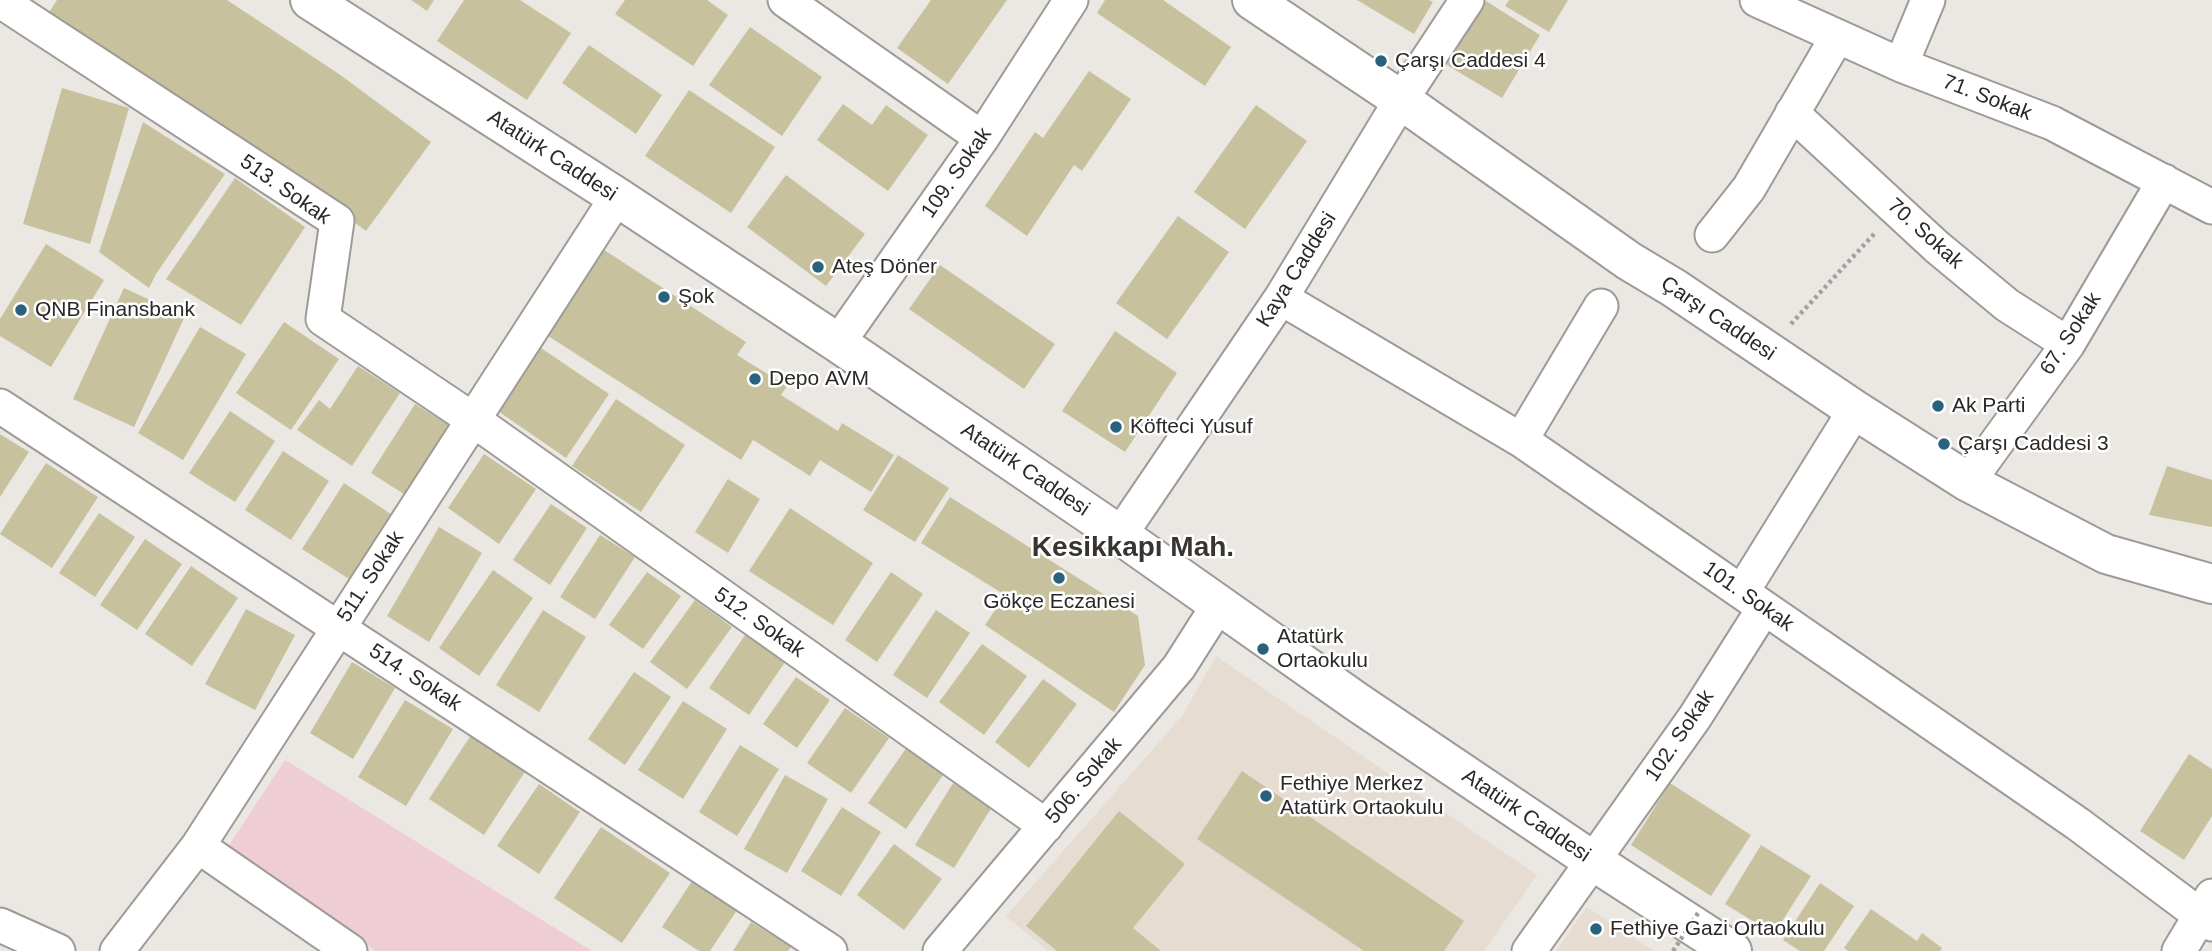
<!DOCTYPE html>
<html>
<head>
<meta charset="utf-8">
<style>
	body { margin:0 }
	canvas { display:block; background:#ebe7e3 }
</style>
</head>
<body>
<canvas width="2212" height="951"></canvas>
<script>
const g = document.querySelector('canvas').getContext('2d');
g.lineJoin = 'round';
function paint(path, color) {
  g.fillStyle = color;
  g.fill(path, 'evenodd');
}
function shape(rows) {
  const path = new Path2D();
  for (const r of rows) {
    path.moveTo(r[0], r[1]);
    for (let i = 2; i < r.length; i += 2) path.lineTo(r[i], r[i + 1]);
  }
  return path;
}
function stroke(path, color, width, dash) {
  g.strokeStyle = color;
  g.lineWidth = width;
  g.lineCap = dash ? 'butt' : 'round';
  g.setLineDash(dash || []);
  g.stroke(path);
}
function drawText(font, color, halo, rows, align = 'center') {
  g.font = font + ' Helvetica,sans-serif';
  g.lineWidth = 5;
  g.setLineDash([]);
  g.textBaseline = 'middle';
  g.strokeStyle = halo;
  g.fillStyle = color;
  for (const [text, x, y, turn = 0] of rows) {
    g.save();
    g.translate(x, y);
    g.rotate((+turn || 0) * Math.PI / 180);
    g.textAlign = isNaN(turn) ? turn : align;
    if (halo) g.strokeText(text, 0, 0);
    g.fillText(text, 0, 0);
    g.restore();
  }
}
const built = shape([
	[1216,656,1537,875,1484,951,1048,951,1006,916,1182,716],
	[1587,907,1654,951,1556,951]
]);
const green = shape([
	[285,760,592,951,376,951,226,850]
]);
const building = shape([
	[57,0,227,0,339,74,431,142,366,231,273,163,48,14],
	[411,0,434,0,427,11],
	[464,0,520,0,571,33,527,100,437,41],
	[625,0,707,0,728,15,693,66,615,14],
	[931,0,1007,0,948,84,897,48],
	[1105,0,1163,0,1231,47,1205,86,1097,13],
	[1357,0,1429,0,1433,2,1414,34],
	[1509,0,1568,0,1549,32,1505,6],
	[1486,1,1540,35,1502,98,1447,65],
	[750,27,822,77,782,136,709,85],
	[589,45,662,95,636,134,562,83],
	[1089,71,1131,99,1082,171,1074,165,1027,236,985,206,1035,132,1043,138],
	[62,88,129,108,90,244,23,224],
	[689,90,775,147,731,213,645,156],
	[843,104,872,125,886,105,928,135,888,191,817,140],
	[1256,105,1307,141,1245,229,1194,192],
	[143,122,225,174,156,274,149,288,99,252],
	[786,175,865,234,826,286,747,227],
	[235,178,305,227,241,325,166,279],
	[1178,216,1229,252,1167,339,1116,303],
	[46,244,104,280,51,367,0,336,0,319],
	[598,246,746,342,737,355,787,386,781,395,838,431,842,423,894,455,871,492,820,460,810,476,753,440,741,460,542,332],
	[940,265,1055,344,1024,389,909,309],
	[124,288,185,316,134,427,73,399],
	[284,322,339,359,291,430,236,393],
	[200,327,246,354,183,460,138,433],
	[1115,331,1177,373,1125,452,1062,411],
	[538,346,609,394,566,458,495,409],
	[358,366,400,393,352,466,297,430,319,400,330,409],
	[616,399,685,445,641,512,572,466],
	[415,404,452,427,407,496,371,473],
	[230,411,275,441,235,502,189,473],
	[0,434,29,452,0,497],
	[283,451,329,481,291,540,245,510],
	[484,454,536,489,499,544,448,508],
	[898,455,949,488,915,542,863,510],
	[46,463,98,497,52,568,0,534],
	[2167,466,2212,480,2212,527,2149,515],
	[728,479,760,499,728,553,695,532],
	[344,483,391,514,349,579,302,549],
	[950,497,1138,616,1145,665,1114,712,985,625,1005,595,921,543],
	[551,504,587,528,550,585,513,560],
	[790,508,873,563,833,625,749,571],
	[99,513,135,537,95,597,59,573],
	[439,527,482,553,429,642,387,616],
	[600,535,635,557,595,619,560,597],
	[145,539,182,564,137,630,100,605],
	[191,566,238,598,192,666,145,634],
	[493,570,533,598,479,676,439,648],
	[647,572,681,596,643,649,609,625],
	[891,572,923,594,877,662,845,640],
	[695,600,732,627,687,689,650,662],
	[246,609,295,635,255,710,205,684],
	[543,610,586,637,539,712,496,685],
	[936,610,970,633,927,698,893,675],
	[745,635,785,662,749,715,709,688],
	[982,644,1027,676,984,735,939,702],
	[352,662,395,688,353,759,310,733],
	[634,672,671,697,625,765,588,739],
	[796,677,830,700,797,748,763,724],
	[1043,679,1077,704,1029,768,995,742],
	[405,700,453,729,406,806,358,777],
	[683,701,727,729,683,799,638,770],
	[845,708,889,738,851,793,807,763],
	[471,735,526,770,484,835,429,799],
	[740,745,779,769,737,836,699,812],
	[907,747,945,772,906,829,868,803],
	[2189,754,2212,769,2212,816,2184,860,2140,831],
	[1242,771,1464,921,1444,951,1364,951,1197,839],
	[785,775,828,799,787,873,744,849],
	[953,783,992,807,954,868,915,845],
	[1670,783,1751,835,1711,896,1631,845],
	[539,784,580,812,539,874,497,846],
	[842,807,881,832,841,896,801,871],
	[1119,811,1185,864,1133,928,1161,951,1057,951,1026,926],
	[601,827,670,873,622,943,554,898],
	[894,844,942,879,904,930,857,895],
	[1761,845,1811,876,1774,934,1725,904],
	[692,881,737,910,710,951,699,951,662,927],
	[1820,883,1854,906,1824,951,1800,951,1783,940],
	[1871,909,1917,941,1922,933,1942,948,1940,951,1848,951,1844,948],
	[751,922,791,947,788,951,733,951]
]);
const path = shape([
	[1791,324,1875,233]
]);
const minor = shape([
	[785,0,982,138],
	[1757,0,1901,65,2052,123,2212,207],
	[5,4,337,221,323,319,472,419,1046,826],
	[1901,65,1928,0],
	[1792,113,1937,247,2007,305,2068,344],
	[1712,235,1749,188,1837,37],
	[1281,298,1521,440,2078,824,2212,924],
	[838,343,982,138,1071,0],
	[0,406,830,951],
	[1521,440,1601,306],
	[1968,482,2068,344,2164,181],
	[1120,535,1281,298,1401,100,1467,0],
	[1742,592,1855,410],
	[198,846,350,951],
	[0,925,58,951],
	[117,951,198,846,617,197],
	[940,951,1179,667,1219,604],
	[1529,951,1695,717,1764,608],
	[2179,951,2212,896]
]);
const major = shape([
	[310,0,617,197,838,343,1120,535,1357,702,1593,861,1732,951],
	[1252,0,1401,100,1629,261,1674,288,1855,410,1968,482,2106,554,2212,584]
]);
const pathBridge = shape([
	[1673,951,1698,913]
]);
const markers = [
	[1381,61,7,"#29627c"],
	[818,267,7,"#29627c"],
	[664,297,7,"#29627c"],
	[21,310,7,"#29627c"],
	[755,379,7,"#29627c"],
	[1938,406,7,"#29627c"],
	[1116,427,7,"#29627c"],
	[1944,444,7,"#29627c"],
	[1059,578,7,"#29627c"],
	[1263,649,7,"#29627c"],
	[1266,796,7,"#29627c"],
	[1596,929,7,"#29627c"]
];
const poiNames = [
	["Çarşı Caddesi 4",1395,61],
	["Ateş Döner",832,267],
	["Şok",678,297],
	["QNB Finansbank",35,310],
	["Depo AVM",769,379],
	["Ak Parti",1952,406],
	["Köfteci Yusuf",1130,427],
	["Çarşı Caddesi 3",1958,444],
	["Gökçe Eczanesi",1059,602,"center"],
	["Atatürk",1277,637],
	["Ortaokulu",1277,661],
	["Fethiye Merkez",1280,784],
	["Atatürk Ortaokulu",1280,808],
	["Fethiye Gazi Ortaokulu",1610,929]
];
const streetNames = [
	["71. Sokak",1987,98,21],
	["Atatürk Caddesi",552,156,33],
	["109. Sokak",957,173,-55],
	["513. Sokak",285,190,35],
	["70. Sokak",1925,234,42],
	["Kaya Caddesi",1297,270,-58],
	["Çarşı Caddesi",1718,319,34],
	["67. Sokak",2071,334,-57],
	["Atatürk Caddesi",1025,470,34],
	["511. Sokak",371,577,-57],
	["101. Sokak",1748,597,35],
	["512. Sokak",759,623,35],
	["514. Sokak",415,678,33],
	["102. Sokak",1680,736,-56],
	["506. Sokak",1084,781,-50],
	["Atatürk Caddesi",1526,816,34]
];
const districtNames = [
	["Kesikkapı Mah.",1133,548]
];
paint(built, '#e6dcd2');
paint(green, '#eeced4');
paint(building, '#c7c29d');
stroke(minor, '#9e9a97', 37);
stroke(major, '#9e9a97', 42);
stroke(path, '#a5a19f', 4.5, [3.5, 3.5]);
stroke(minor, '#fff', 33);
stroke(major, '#fff', 38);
stroke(pathBridge, '#a5a19f', 4.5, [3.5, 3.5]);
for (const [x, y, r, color] of markers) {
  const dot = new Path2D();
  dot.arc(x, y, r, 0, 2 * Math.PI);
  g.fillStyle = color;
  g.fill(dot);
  stroke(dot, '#fff', 2.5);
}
drawText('21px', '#2b2928', '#fff', poiNames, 'left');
drawText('21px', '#2b2928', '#fff', streetNames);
drawText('bold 28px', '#373431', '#fff', districtNames);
</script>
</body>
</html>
